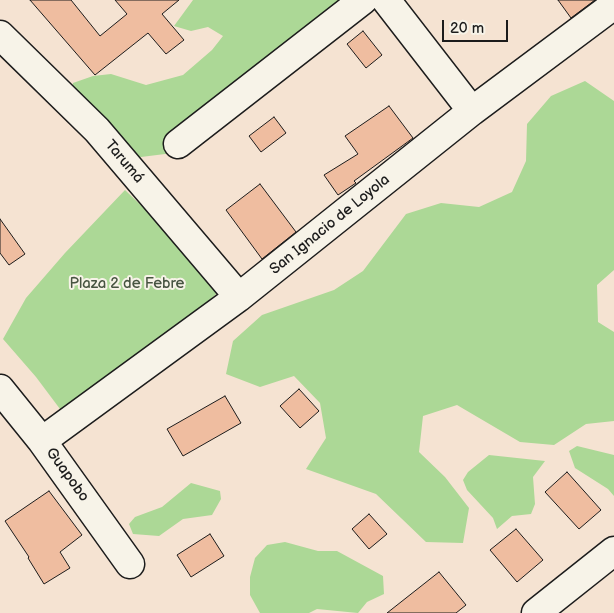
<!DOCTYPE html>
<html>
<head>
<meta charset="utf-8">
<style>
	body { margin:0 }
	#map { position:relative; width:614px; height:613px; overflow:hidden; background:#f5e3d2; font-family:"Balsamiq Sans",sans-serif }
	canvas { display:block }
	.scale { position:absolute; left:442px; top:20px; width:66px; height:22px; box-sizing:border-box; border:2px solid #1c1c1c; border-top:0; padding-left:6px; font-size:15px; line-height:18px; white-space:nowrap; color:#1c1c1c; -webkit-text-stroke:4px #f7f3e8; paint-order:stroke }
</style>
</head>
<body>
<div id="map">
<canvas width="614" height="613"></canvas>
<div class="scale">20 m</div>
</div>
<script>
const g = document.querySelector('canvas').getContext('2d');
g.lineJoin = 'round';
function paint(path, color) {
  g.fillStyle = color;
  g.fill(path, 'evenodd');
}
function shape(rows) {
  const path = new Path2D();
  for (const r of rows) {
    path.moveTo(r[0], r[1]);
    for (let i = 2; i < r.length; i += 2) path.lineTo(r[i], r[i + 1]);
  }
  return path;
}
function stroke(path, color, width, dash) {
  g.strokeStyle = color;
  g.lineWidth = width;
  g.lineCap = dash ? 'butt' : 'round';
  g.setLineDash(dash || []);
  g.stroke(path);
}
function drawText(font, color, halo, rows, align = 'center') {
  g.font = font + ' "Balsamiq Sans",sans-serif';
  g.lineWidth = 4;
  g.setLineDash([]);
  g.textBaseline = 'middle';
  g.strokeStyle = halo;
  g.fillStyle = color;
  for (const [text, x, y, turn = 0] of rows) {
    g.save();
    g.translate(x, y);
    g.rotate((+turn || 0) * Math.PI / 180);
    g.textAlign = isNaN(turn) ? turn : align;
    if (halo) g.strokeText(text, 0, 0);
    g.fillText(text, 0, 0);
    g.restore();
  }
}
const green = shape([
	[193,0,353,0,173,153,133,158,71,101,73,83,93,76,111,74,146,85,183,75,212,50,223,36,208,27,191,31,174,26],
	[585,81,614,101,614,270,597,285,598,322,614,332,614,421,586,424,554,445,520,442,457,405,423,416,419,452,445,477,469,508,463,543,426,542,376,494,306,469,326,438,320,403,294,376,260,387,226,374,233,341,262,315,334,290,363,271,406,214,441,203,479,207,512,192,526,161,527,124,551,96],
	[125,190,225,286,72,425,36,377,3,339,26,298,65,253],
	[577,446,614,455,614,496,608,489,575,468,569,451],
	[489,455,545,461,533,477,535,504,531,514,512,516,497,529,493,518,467,490,463,480,468,472],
	[191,483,220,491,221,499,212,515,183,519,159,536,133,534,129,524,135,517,162,507],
	[285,542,318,551,337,551,383,576,384,594,367,602,358,613,317,609,309,613,260,613,250,595,250,577,255,558,267,545]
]);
const building = shape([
	[30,0,71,0,100,36,127,14,115,0,179,0,162,14,184,40,166,54,148,33,95,75,30,0],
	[558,0,595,0,571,18,558,0],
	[363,31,382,55,366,68,347,44,363,31],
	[389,106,413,138,354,181,356,183,338,195,324,175,358,154,345,136,389,106],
	[274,117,286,133,261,152,249,136,274,117],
	[260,184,296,232,262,259,226,210,260,184],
	[0,219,25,254,9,265,0,253,0,219],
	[299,389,319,411,300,428,280,406,299,389],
	[225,396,241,423,183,456,167,429,225,396],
	[567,472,601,510,579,529,545,492,567,472],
	[49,491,82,535,60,552,70,568,44,584,28,558,29,557,5,521,49,491],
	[369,514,387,534,369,549,352,529,369,514],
	[516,529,543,560,517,582,490,550,516,529],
	[210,534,224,556,191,577,177,555,210,534],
	[439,572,466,605,456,613,387,613,439,572]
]);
const minor = shape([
	[386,0,472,111],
	[0,35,97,130,239,297],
	[178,144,363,0],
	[0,389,42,441,130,564],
	[42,441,239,297,472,111,614,5],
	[536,613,614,551]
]);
const streetNames = [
	["Tarumá",124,162,50],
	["San Ignacio de Loyola",330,225,-39],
	["Guapobo",67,475,54]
];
const parkNames = [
	["Plaza 2 de Febre",127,284]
];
paint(green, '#acd896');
paint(building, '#efbda0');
stroke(building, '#1c1c1c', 1);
stroke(minor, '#1c1c1c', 31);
stroke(minor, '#f7f3e8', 28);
drawText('15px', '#1c1c1c', '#f7f3e8', streetNames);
drawText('15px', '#475441', '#f7f3e8', parkNames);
</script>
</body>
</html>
